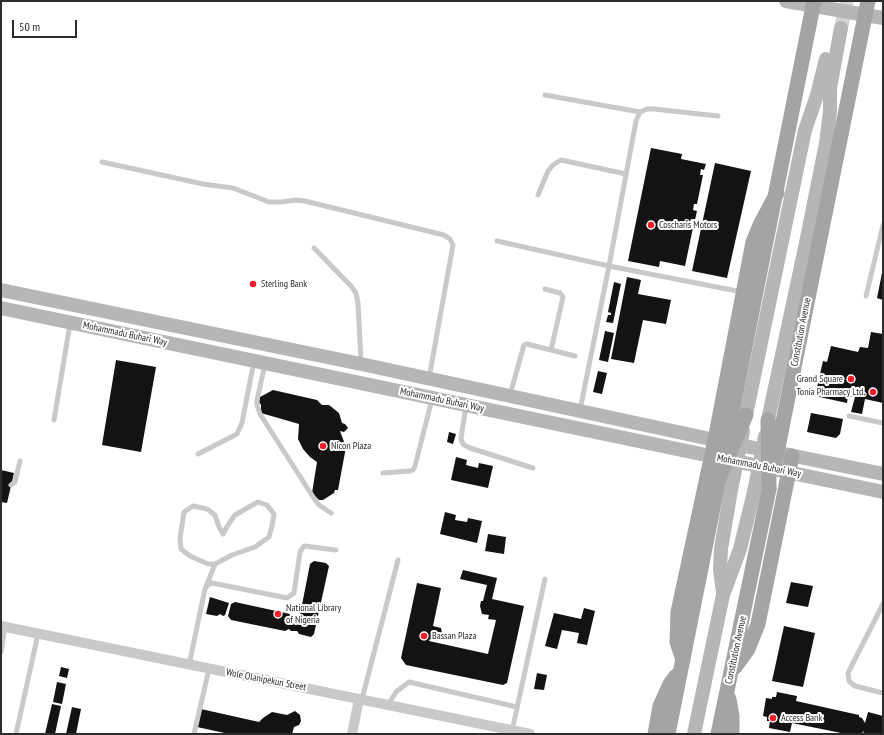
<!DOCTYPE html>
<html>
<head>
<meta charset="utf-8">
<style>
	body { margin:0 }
	#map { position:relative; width:884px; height:735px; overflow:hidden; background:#fff; font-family:"PT Sans Narrow",sans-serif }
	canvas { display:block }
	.frame { position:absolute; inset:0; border:2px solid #2c2c2c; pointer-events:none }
	.scale { position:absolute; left:12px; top:20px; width:65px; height:18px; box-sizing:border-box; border:2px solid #2c2c2c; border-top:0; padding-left:5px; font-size:12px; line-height:14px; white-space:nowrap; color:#2c2c2c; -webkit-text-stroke:3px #fff; paint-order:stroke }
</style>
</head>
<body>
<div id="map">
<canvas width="884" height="735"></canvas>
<div class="frame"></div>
<div class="scale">50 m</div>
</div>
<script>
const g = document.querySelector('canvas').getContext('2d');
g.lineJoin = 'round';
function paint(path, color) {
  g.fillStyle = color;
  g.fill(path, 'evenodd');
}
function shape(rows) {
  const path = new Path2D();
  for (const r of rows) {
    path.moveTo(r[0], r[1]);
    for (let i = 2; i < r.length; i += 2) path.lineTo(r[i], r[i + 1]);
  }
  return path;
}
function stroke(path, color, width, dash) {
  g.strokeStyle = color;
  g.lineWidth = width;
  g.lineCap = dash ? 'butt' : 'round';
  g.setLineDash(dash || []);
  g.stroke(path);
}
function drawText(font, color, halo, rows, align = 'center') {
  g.font = font + ' "PT Sans Narrow",sans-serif';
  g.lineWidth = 4;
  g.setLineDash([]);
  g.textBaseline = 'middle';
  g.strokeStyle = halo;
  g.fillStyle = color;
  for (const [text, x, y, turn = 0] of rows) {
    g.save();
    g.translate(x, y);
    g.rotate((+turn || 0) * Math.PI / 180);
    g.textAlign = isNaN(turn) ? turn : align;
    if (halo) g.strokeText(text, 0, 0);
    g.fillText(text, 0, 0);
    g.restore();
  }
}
const building = shape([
	[651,148,682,154,681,159,706,164,704,170,701,169,700,175,703,175,697,204,694,204,693,210,697,211,695,220,691,219,690,222,694,223,685,266,660,261,659,267,628,261],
	[715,163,751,171,727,278,692,271],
	[882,273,883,273,883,300,877,298],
	[627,277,641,280,638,294,671,300,666,324,643,320,634,363,611,359],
	[614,282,621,284,613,323,606,322,608,315,611,315,611,313,608,312],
	[605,331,614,333,608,362,599,360],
	[871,332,883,334,883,403,865,399,862,414,851,412,855,397,848,396,847,403,815,396,823,361,827,362,831,346,858,352,860,347,868,348],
	[116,360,156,367,141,452,102,445],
	[598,371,607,373,602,394,593,392],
	[273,390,317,400,322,405,329,405,339,413,342,423,345,424,348,428,344,432,340,431,346,447,338,490,335,490,334,493,323,500,319,500,312,493,317,462,310,457,303,449,298,439,299,424,261,413,261,405,259,402,260,397],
	[811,413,843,419,840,434,836,438,807,432],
	[449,432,456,434,453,444,447,442],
	[456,457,467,460,466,465,478,468,479,463,493,466,488,488,451,480],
	[1,470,14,473,7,503,1,502],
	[445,512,456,515,455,520,467,522,468,518,482,521,477,543,440,534],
	[488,534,506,537,504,554,485,551],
	[314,561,326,563,329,566,314,634,311,637,299,634,297,631,291,631,289,629,285,631,231,620,228,616,231,604,235,602,290,614,291,619,299,620,310,564],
	[463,570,497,578,492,599,524,606,507,683,503,685,406,665,401,658,417,583,441,588,433,626,441,628,442,633,440,641,430,639,429,641,488,654,496,620,488,619,489,615,482,614,480,606,481,601,483,601,487,585,460,579],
	[791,582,813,586,808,607,786,603],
	[210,597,229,603,225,615,223,616,220,614,217,616,206,614],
	[584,608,595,611,587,645,577,643,579,633,562,630,557,649,545,646,554,613,581,619],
	[784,626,815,633,803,687,772,681],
	[61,667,69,669,67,678,59,676],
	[537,673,547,675,544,690,534,689],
	[57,682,66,684,62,704,53,702],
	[777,692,797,696,796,701,859,715,859,717,862,718,865,723,868,712,883,716,883,734,863,734,864,731,861,734,846,734,792,723,790,732,769,728,770,721,767,721,767,717,763,716,766,698,772,699,772,697,776,697],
	[52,704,61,706,55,734,45,734],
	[72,707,81,709,76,734,66,734],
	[201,709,259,722,263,718,272,712,287,715,295,711,300,715,301,721,299,725,294,727,292,734,229,734,197,727]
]);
const secondaryTunnel = shape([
	[841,28,847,1]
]);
const service = shape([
	[545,95,640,112],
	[102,162,203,184,233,188,269,202,281,202,296,200,305,201,444,235,450,239,453,245,429,378],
	[538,195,548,171,553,165,561,160,626,174],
	[497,241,609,266,636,121,640,112,647,109,654,109,718,116],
	[314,248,351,286,356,293,358,303,361,362],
	[545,289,560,293,563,297,551,350],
	[866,296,883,225],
	[265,364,257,400,257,405,260,414,315,500,319,505,331,513],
	[510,395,524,345,527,344,575,356],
	[466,406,461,438,462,442,464,445,470,448,533,468],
	[580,410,609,266,742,292],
	[849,416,883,423],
	[54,420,70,324],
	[198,454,237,434,242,423,254,361],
	[383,473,410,471,413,470,415,466,432,399],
	[11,485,15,482,20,461],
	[205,589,215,564,208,564,190,556,181,549,180,539,184,512,193,506,207,509,215,515,219,527,223,534,228,525,235,515,258,502,267,505,274,514,272,526,269,537,255,547,232,555,215,564],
	[883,604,848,673,849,681,855,686,883,693],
	[1,652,5,626],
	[189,665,205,589,208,585,212,583,287,598,294,593,300,552,304,546,336,550],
	[362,699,398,560],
	[388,705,396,692,409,682,517,707],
	[512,731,545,579],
	[16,734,38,634],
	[194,734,209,669]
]);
const minor = shape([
	[1,626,530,734],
	[352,734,359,699]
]);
const secondary = shape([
	[786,1,883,18],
	[1,290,361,364,715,440,883,474],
	[1,308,883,492],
	[746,415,805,130,817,95,826,59],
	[768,420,806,243,826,143,830,111,830,88,841,28],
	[723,592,720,569,721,549,731,490],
	[694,734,723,595,740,549,754,492]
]);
const primary = shape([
	[731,417,814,1],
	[783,422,868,1],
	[683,660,677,642,678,612,715,440,753,242,760,225,777,193],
	[735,667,748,649,758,624,792,456],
	[729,699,732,716,732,734],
	[655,734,660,706,670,684,676,676],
	[668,734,719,478],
	[718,734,769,489]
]);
const secondaryBridge = shape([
	[731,490,743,431],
	[754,492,765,436]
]);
const primaryBridge = shape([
	[768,420,769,489],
	[725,448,731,417],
	[775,463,783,422],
	[719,478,746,415]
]);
const markers = [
	[651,225,4,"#f41d29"],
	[253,284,4,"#f41d29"],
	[851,379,4,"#f41d29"],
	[873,392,4,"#f41d29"],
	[323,446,4,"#f41d29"],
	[278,614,4,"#f41d29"],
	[424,636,4,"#f41d29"],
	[773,718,4,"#f41d29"]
];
const poiNames = [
	["Coscharis Motors",659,225],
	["Sterling Bank",261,284],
	["Grand Square",843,379,"right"],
	["Tonia Pharmacy Ltd.",865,392,"right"],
	["Nicon Plaza",331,446],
	["National Library",286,608],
	["of Nigeria",286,620],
	["Bassan Plaza",432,636],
	["Access Bank",781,718]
];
const streetNames = [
	["Constitution Avenue",801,332,-79],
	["Mohammadu Buhari Way",125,334,12],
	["Mohammadu Buhari Way",442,400,12],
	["Mohammadu Buhari Way",759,466,11],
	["Constitution Avenue",736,650,-78],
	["Wole Olanipekun Street",266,680,11]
];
paint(building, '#131313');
stroke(secondaryTunnel, '#d5d5d5', 14, [14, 7]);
stroke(service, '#c9c9c9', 5);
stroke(minor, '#c9c9c9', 10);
stroke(secondary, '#b6b6b6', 14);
stroke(primary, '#a4a4a4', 15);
stroke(secondaryBridge, '#b6b6b6', 14);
stroke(primaryBridge, '#a4a4a4', 15);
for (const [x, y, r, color] of markers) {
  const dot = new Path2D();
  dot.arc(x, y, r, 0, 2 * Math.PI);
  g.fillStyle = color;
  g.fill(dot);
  stroke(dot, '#fff', 1.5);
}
drawText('10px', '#2c2c2c', '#fff', poiNames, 'left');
drawText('10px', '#2c2c2c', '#fff', streetNames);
</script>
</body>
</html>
